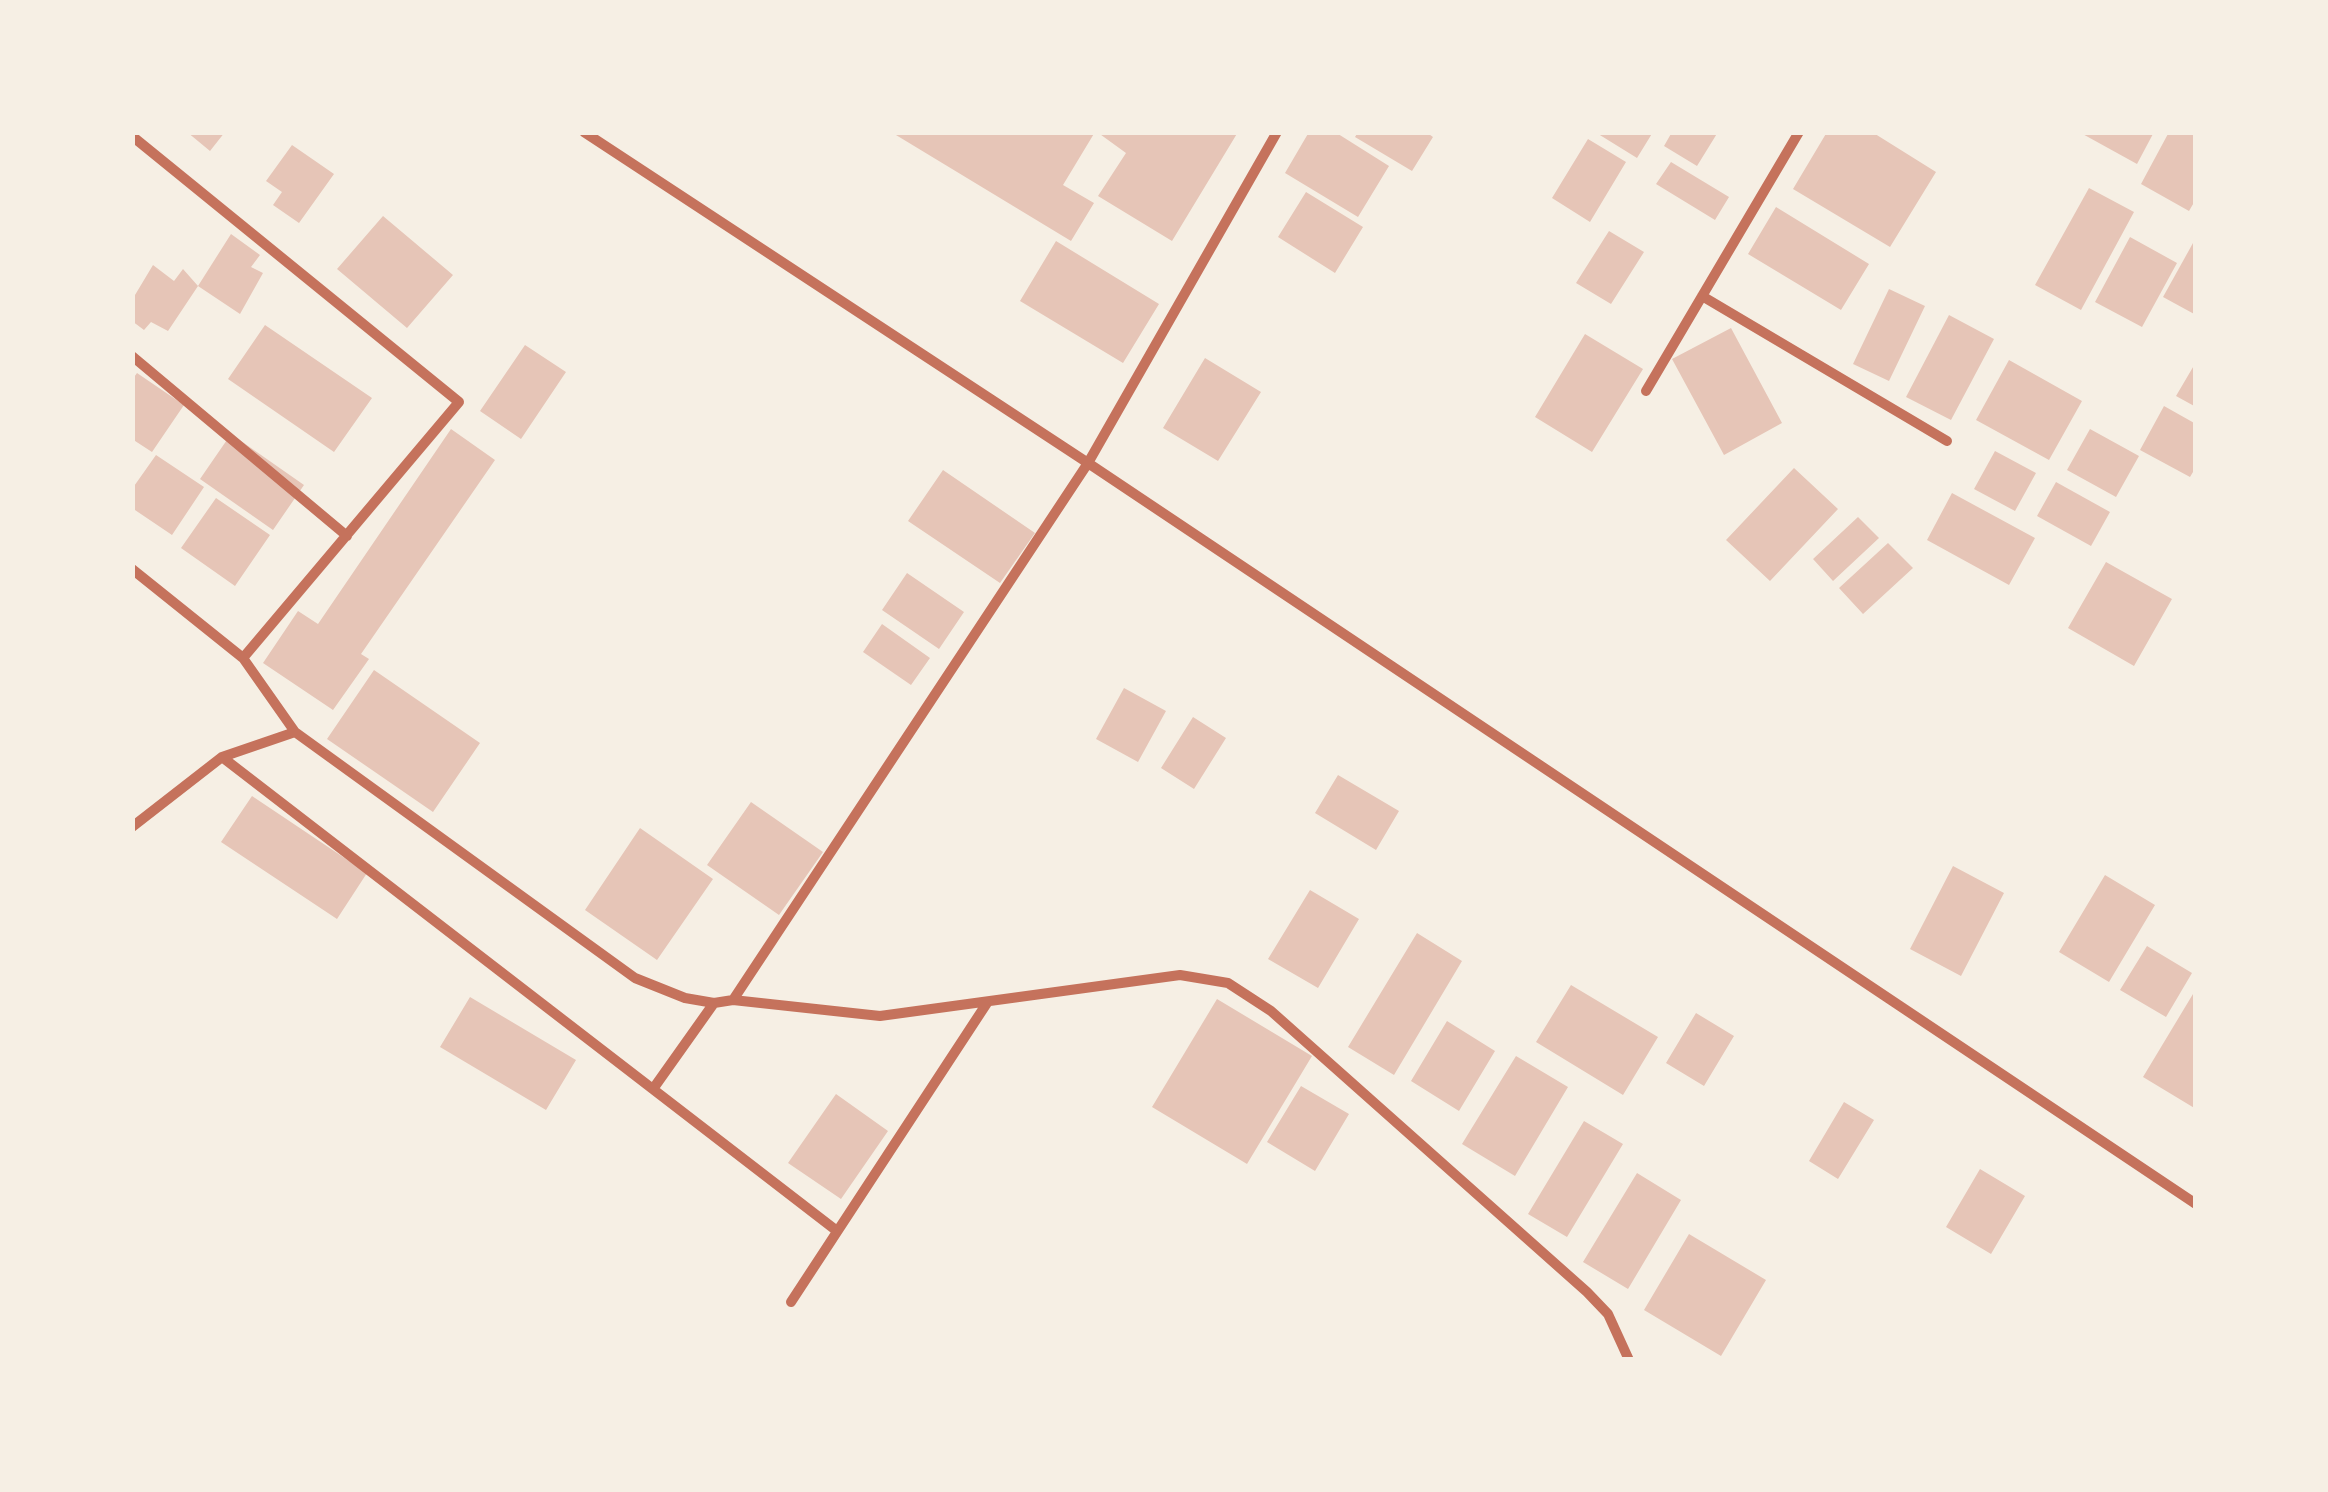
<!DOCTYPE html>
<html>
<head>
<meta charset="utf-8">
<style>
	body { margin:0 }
	#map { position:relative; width:2328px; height:1492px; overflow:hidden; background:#f6efe4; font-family:"DM Sans",sans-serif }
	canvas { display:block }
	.frame { position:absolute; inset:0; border:135px solid #f6efe4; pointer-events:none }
</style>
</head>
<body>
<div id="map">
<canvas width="2328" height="1492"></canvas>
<div class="frame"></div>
</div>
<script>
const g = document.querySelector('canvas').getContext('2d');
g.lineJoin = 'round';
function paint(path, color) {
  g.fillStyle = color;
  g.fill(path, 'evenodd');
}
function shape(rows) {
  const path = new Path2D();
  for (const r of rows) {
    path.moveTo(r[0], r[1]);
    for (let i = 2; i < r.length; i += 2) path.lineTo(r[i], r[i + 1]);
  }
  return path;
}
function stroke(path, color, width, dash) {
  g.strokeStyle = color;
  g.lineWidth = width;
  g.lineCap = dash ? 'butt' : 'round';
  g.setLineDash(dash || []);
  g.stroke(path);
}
const building = shape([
	[187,132,225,132,210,151],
	[891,132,1095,132,1063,185,1094,203,1071,241],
	[1097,132,1238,132,1172,241,1098,196,1126,153],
	[1309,132,1335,132,1389,166,1358,217,1285,173],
	[1358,132,1426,132,1433,137,1412,171,1355,137],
	[1595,132,1653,132,1637,158],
	[1672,132,1718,132,1697,166,1664,146],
	[1827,132,1872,132,1936,172,1890,247,1793,189],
	[2079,132,2154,132,2137,164],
	[2169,132,2196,132,2196,199,2189,211,2141,184],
	[1588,139,1626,162,1590,222,1552,198],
	[292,145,334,174,299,223,273,205,282,192,266,181],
	[1671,162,1729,197,1715,220,1656,184],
	[2089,188,2134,212,2081,310,2035,285],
	[1306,192,1363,227,1335,273,1278,237],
	[1776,207,1869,264,1841,310,1748,254],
	[383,216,453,275,407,328,337,269],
	[1609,231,1644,252,1611,304,1576,283],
	[231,234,260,255,251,267,263,273,240,314,198,286],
	[2130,237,2177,263,2142,327,2095,302],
	[1056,241,1159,304,1123,363,1020,301],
	[2193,243,2196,245,2196,315,2163,297],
	[153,265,174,281,183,269,198,286,168,331,151,322,144,330,132,321,132,300],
	[1889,289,1925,306,1889,381,1853,364],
	[1949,315,1994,339,1951,420,1906,397],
	[265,325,372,398,334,452,228,379],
	[1731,328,1782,423,1724,455,1672,359],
	[1585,334,1643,369,1592,452,1535,417],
	[525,345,566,372,521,439,480,411],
	[1205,358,1261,392,1218,461,1163,428],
	[2009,360,2082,401,2049,460,1976,420],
	[2196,362,2196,407,2176,396],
	[137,373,184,405,152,452,132,439,132,380],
	[2164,406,2196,424,2196,467,2190,477,2140,450],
	[451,429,495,460,361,654,369,659,333,710,263,663,298,611,318,624],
	[2090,429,2139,456,2116,497,2067,470],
	[231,434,304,485,273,530,200,479],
	[1995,451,2036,473,2015,511,1974,489],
	[156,455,204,487,172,535,132,508,132,489],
	[1794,468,1838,509,1770,581,1726,540],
	[943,470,1035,533,1000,583,908,521],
	[2056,482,2110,512,2091,546,2037,516],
	[1952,493,2035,538,2009,585,1927,540],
	[216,498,270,535,235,586,181,548],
	[1858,517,1879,538,1833,581,1813,559],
	[1888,543,1913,568,1863,614,1839,588],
	[2106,562,2172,599,2134,666,2068,628],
	[907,573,964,612,939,649,882,610],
	[882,624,930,658,911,685,863,652],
	[374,670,480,743,433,812,327,739],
	[1124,688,1166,711,1138,762,1096,739],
	[1193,717,1226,738,1194,789,1161,768],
	[1338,775,1399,811,1376,850,1315,813],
	[252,796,367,873,337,919,221,842],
	[751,802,823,852,779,915,707,865],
	[640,828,713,879,657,960,585,910],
	[1953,866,2004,893,1961,976,1910,949],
	[2105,875,2155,905,2109,982,2059,952],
	[1310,890,1359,919,1318,988,1268,959],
	[1417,933,1462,961,1394,1075,1348,1047],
	[2147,946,2192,973,2166,1017,2120,990],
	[1571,985,1658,1037,1623,1095,1536,1042],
	[2196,989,2196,1109,2143,1077],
	[470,997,576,1060,546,1110,440,1047],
	[1217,999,1312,1056,1247,1164,1152,1107],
	[1696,1013,1734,1036,1704,1086,1666,1063],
	[1447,1021,1495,1051,1459,1111,1411,1081],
	[1516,1056,1568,1087,1515,1176,1462,1144],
	[1301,1086,1349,1114,1315,1171,1267,1142],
	[836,1094,888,1131,841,1199,788,1163],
	[1844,1102,1874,1120,1838,1179,1809,1161],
	[1584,1121,1623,1144,1567,1237,1528,1214],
	[1980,1169,2025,1196,1991,1254,1946,1227],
	[1637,1173,1681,1200,1628,1289,1583,1262],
	[1689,1234,1766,1280,1721,1356,1644,1310]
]);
const minor = shape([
	[584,132,1088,463,1277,132],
	[132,136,459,402,243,658],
	[1702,296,1947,441],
	[132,356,347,536],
	[1646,391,1799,132],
	[132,569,243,658,295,732],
	[222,757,837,1231],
	[132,827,222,757,295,732,635,978,685,998,714,1003,733,1000,1088,463,2196,1204],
	[733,1000,880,1016,1180,975,1228,983,1271,1011,1587,1292,1608,1314,1629,1360],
	[653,1089,714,1003],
	[791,1302,987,1003]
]);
paint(building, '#e6c5b7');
stroke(minor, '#c5725c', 10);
</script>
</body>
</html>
